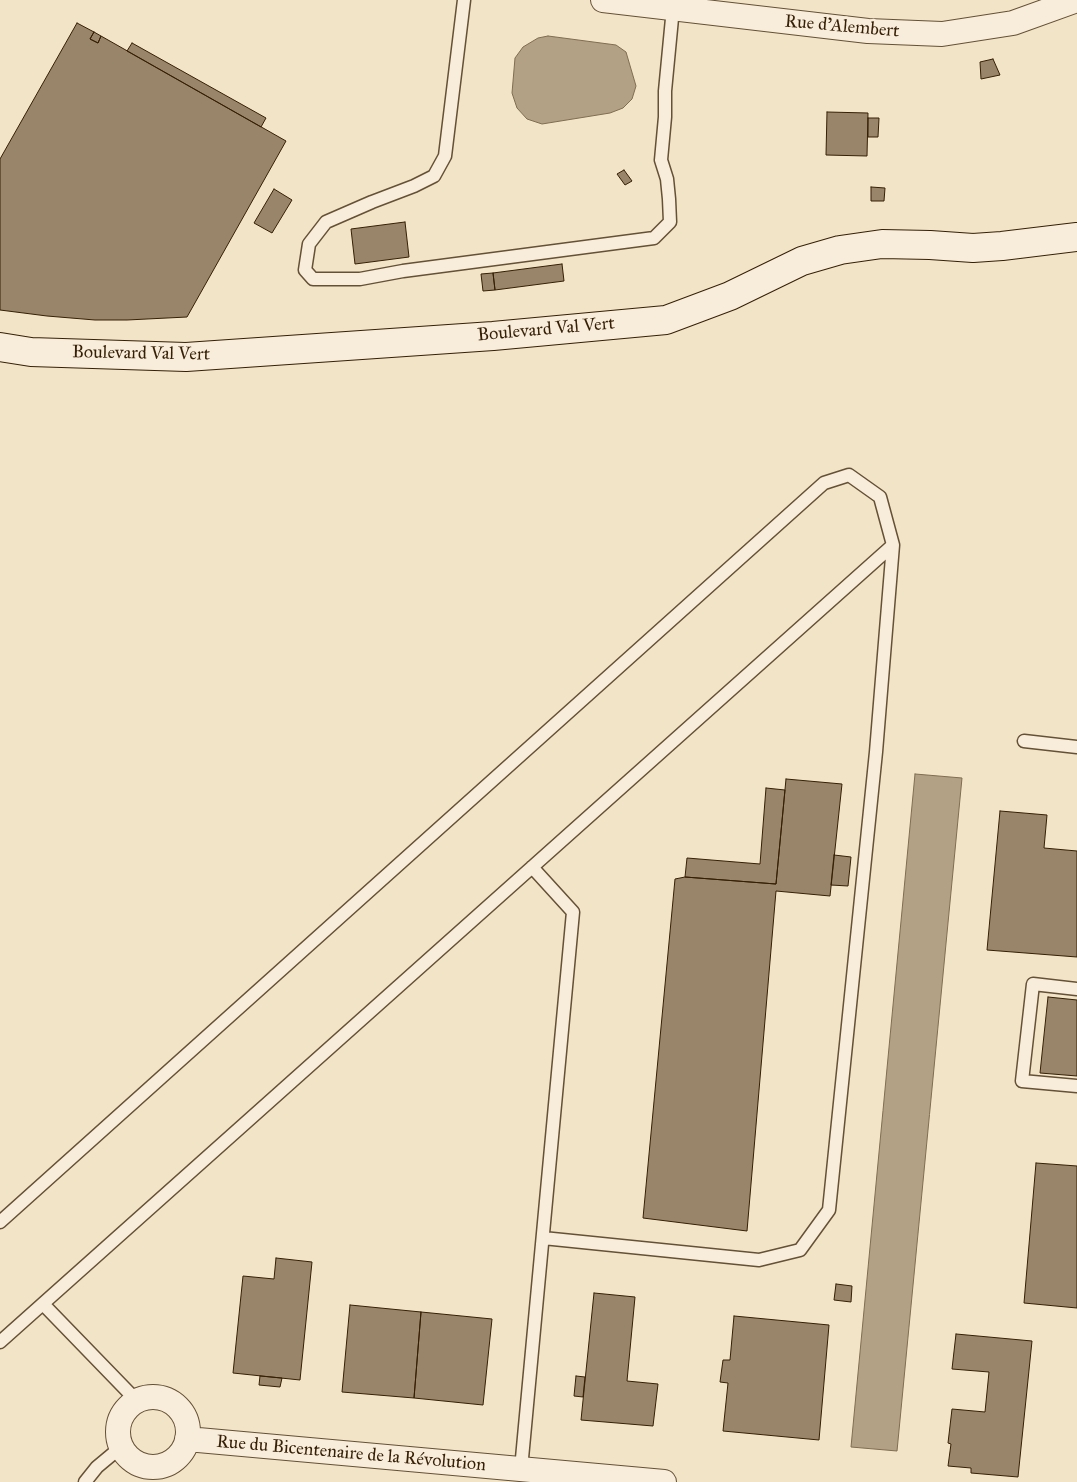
<!DOCTYPE html>
<html>
<head>
<meta charset="utf-8">
<style>
	body { margin:0 }
	canvas { display:block; background:#f2e4c6 }
</style>
</head>
<body>
<canvas width="1077" height="1482"></canvas>
<script>
const g = document.querySelector('canvas').getContext('2d');
g.lineJoin = 'round';
function paint(path, color) {
  g.fillStyle = color;
  g.fill(path, 'evenodd');
}
function shape(rows) {
  const path = new Path2D();
  for (const r of rows) {
    if (r.length === 3) {
      path.moveTo(r[0] + r[2], r[1]);
      path.arc(r[0], r[1], r[2], 0, 2 * Math.PI);
      continue;
    }
    path.moveTo(r[0], r[1]);
    for (let i = 2; i < r.length; i += 2) path.lineTo(r[i], r[i + 1]);
  }
  return path;
}
function stroke(path, color, width, dash) {
  g.strokeStyle = color;
  g.lineWidth = width;
  g.lineCap = dash ? 'butt' : 'round';
  g.setLineDash(dash || []);
  g.stroke(path);
}
function drawText(font, color, halo, rows, align = 'center') {
  g.font = font + ' "IM FELL Great Primer",serif';
  g.lineWidth = 5;
  g.setLineDash([]);
  g.textBaseline = 'middle';
  g.strokeStyle = halo;
  g.fillStyle = color;
  for (const [text, x, y, turn = 0] of rows) {
    g.save();
    g.translate(x, y);
    g.rotate((+turn || 0) * Math.PI / 180);
    g.textAlign = isNaN(turn) ? turn : align;
    if (halo) g.strokeText(text, 0, 0);
    g.fillText(text, 0, 0);
    g.restore();
  }
}
const water = shape([
	[548,36,616,45,626,52,636,86,632,99,623,108,610,113,542,124,527,119,517,108,512,93,515,58,523,47,538,38,548,36],
	[915,774,962,778,897,1451,851,1447,915,774]
]);
const building = shape([
	[77,23,94,32,90,39,98,43,101,36,286,141,187,317,127,320,95,320,47,316,0,310,0,159,77,23],
	[94,32,101,36,98,43,90,39,94,32],
	[132,43,266,118,261,127,127,51,132,43],
	[993,59,1000,75,981,79,980,62,993,59],
	[827,112,868,113,867,156,826,155,827,112],
	[868,118,879,118,878,137,868,137,868,118],
	[624,170,632,181,625,185,617,174,624,170],
	[871,187,885,188,884,201,871,201,871,187],
	[274,189,292,200,272,233,254,223,274,189],
	[405,222,409,257,355,264,351,229,405,222],
	[562,264,564,281,495,290,493,273,562,264],
	[493,273,495,290,483,291,481,274,493,273],
	[786,779,842,784,830,896,776,891,747,1231,643,1218,675,879,685,877,776,884,786,779],
	[766,788,785,790,776,884,685,877,687,858,760,864,766,788],
	[1000,811,1047,815,1044,848,1077,851,1077,957,987,950,1000,811],
	[834,855,851,857,848,886,831,885,834,855],
	[1048,997,1077,1000,1077,1076,1040,1073,1048,997],
	[1036,1163,1077,1166,1077,1308,1024,1303,1036,1163],
	[276,1258,312,1262,300,1380,233,1373,243,1276,274,1279,276,1258],
	[836,1284,852,1286,851,1302,834,1300,836,1284],
	[594,1293,635,1297,627,1381,658,1384,653,1426,581,1420,594,1293],
	[350,1305,421,1312,414,1398,342,1392,350,1305],
	[421,1312,492,1319,483,1405,414,1398,421,1312],
	[734,1316,829,1325,819,1440,723,1431,728,1383,720,1382,723,1360,730,1360,734,1316],
	[956,1334,1032,1341,1018,1477,971,1473,971,1468,948,1466,951,1444,948,1443,952,1409,985,1412,989,1372,952,1369,956,1334],
	[260,1376,282,1378,280,1387,259,1385,260,1376],
	[576,1376,585,1377,583,1397,574,1396,576,1376]
]);
const lane = shape([
	[464,0,445,156,434,176,414,186,372,202,326,222,309,244,305,270,313,279,360,279,403,271,654,238,670,222,669,199,667,179,661,160,665,117,665,91,673,8],
	[1024,741,1077,747],
	[1077,989,1033,984,1022,1081,1077,1086],
	[0,1222,824,483,849,475,880,497,893,545,876,752,829,1210,800,1250,759,1260,543,1238],
	[43,1304,137,1401],
	[0,1342,893,545],
	[521,1469,573,912,532,867],
	[85,1482,97,1467,121,1447]
]);
const street = shape([
	[603,0,868,31,942,34,1013,23,1077,0],
	[153,1432,35],
	[187,1439,664,1482]
]);
const secondary = shape([
	[0,347,31,352,186,357,493,336,666,320,730,296,802,261,840,250,882,244,930,245,973,248,1002,246,1077,237]
]);
const streetNames = [
	["Rue d'Alembert",842,27,5],
	["Boulevard Val Vert",546,330,-5],
	["Boulevard Val Vert",141,354,1],
	["Rue du Bicentenaire de la Révolution",351,1454,5]
];
paint(water, '#b2a185');
stroke(water, '#816d52', 1);
paint(building, '#98856a');
stroke(building, '#371f06', 1);
stroke(lane, '#665036', 15);
stroke(street, '#665036', 26);
stroke(secondary, '#371f06', 30);
stroke(lane, '#f7edda', 12);
stroke(street, '#f7edda', 24);
stroke(secondary, '#f7edda', 28);
drawText('18px', '#371f06', '#f7edda', streetNames);
</script>
</body>
</html>
